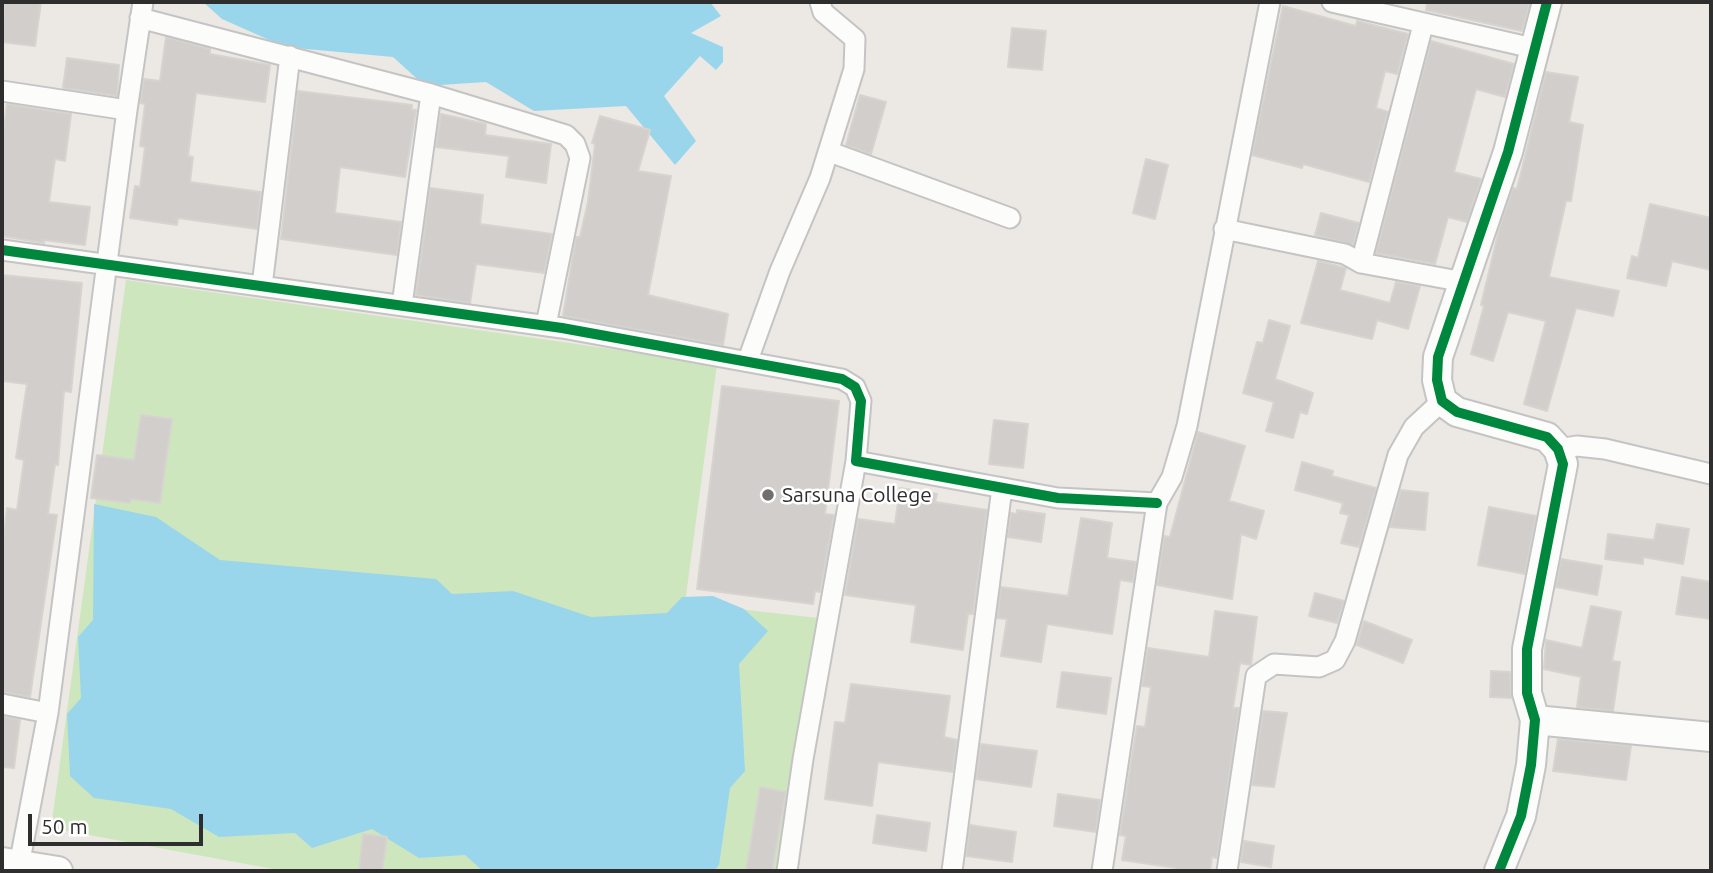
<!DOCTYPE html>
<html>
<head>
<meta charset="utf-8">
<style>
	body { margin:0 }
	#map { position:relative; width:1713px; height:873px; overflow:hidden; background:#ece8e4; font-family:Ubuntu,sans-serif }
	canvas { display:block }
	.frame { position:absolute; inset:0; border:4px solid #2e2e2e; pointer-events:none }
	.scale { position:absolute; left:28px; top:814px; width:175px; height:32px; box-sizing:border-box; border:4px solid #2e2e2e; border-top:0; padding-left:9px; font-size:21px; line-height:24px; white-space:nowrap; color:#2e2e2e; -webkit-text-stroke:5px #fff; paint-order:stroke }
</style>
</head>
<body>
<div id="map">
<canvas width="1713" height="873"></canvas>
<div class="frame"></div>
<div class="scale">50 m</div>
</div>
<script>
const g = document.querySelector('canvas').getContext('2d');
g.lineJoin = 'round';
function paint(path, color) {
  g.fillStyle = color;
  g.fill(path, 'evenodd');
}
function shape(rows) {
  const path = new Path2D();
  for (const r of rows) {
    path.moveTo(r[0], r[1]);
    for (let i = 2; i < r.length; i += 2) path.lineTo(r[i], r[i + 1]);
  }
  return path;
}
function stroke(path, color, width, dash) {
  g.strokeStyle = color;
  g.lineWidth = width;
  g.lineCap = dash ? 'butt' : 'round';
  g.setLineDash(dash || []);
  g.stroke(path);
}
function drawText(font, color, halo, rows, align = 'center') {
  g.font = font + ' Ubuntu,sans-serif';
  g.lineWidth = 5;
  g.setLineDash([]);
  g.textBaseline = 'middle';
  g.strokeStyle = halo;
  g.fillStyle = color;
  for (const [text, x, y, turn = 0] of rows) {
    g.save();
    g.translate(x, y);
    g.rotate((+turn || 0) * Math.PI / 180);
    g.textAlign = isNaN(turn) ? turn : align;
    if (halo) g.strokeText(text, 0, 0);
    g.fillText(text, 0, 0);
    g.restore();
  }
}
const green = shape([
	[126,280,717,364,685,603,818,618,781,871,284,871,51,828]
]);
const water = shape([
	[203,2,710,2,721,16,691,33,723,47,723,62,716,70,700,56,664,96,696,141,675,165,626,106,534,111,486,82,425,86,393,57,285,47,222,19],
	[94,504,156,517,220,560,436,579,452,594,513,591,591,617,667,613,682,597,713,596,744,609,768,631,739,664,745,771,730,788,719,865,714,871,483,871,465,855,419,858,372,829,312,848,295,833,219,837,171,809,94,798,70,776,67,714,81,698,78,637,93,620]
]);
const building = shape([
	[5,2,41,2,35,46,2,42,5,2],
	[1427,2,1530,2,1522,31,1426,10,1427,2],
	[1283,6,1356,26,1357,21,1408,34,1397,74,1385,71,1376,108,1388,112,1369,182,1303,164,1302,168,1252,155,1283,6],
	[1012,28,1046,31,1042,70,1008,67,1012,28],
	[166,37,210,49,210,54,270,65,265,102,196,93,188,156,193,157,190,182,261,192,257,229,178,218,177,225,130,218,135,186,140,187,145,147,140,146,145,104,140,103,144,79,160,81,166,37],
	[1431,41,1514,64,1505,97,1476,89,1454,172,1481,179,1467,222,1448,217,1435,264,1376,253,1431,41],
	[67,58,119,65,117,96,63,88,67,58],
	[1546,72,1578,77,1569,122,1583,125,1571,201,1566,201,1549,277,1619,291,1613,316,1576,308,1547,411,1524,404,1546,321,1508,312,1493,361,1471,354,1484,306,1481,305,1499,230,1513,188,1517,189,1546,72],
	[298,91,412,105,412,110,416,110,405,177,340,167,335,213,401,222,397,255,281,239,298,91],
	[860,95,886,102,871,154,846,145,860,95],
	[7,104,71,114,65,161,55,159,49,202,90,207,85,245,44,240,44,243,2,236,2,145,7,104],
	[441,114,486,124,485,135,551,144,546,183,506,177,509,156,436,147,441,114],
	[600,116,650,130,638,171,671,176,648,295,728,314,723,345,563,316,576,237,580,237,588,202,595,144,592,143,600,116],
	[1146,159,1168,165,1155,219,1133,213,1146,159],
	[430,188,483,195,480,224,552,234,544,273,476,264,470,303,416,295,430,188],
	[1650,204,1711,218,1711,270,1672,261,1666,286,1627,278,1632,256,1638,258,1650,204],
	[1321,213,1359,223,1353,245,1315,235,1321,213],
	[1318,261,1346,268,1340,290,1390,303,1396,282,1420,286,1408,329,1377,320,1372,339,1301,323,1318,261],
	[2,275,82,283,71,392,64,391,58,465,55,464,48,514,57,515,30,697,2,692,2,553,7,508,17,510,24,460,16,458,27,384,2,381,2,275],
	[1269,320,1290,326,1275,379,1313,393,1307,414,1300,412,1293,438,1266,431,1274,402,1243,393,1257,342,1263,343,1269,320],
	[722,386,839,401,825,514,834,515,820,592,815,591,813,604,697,589,722,386],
	[141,415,172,419,160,503,131,499,130,503,91,498,97,455,134,460,141,415],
	[994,420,1028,424,1023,468,989,464,994,420],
	[1198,432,1245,446,1229,501,1264,511,1256,539,1241,534,1232,599,1157,585,1164,536,1170,537,1198,432],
	[1302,462,1333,471,1332,476,1376,488,1359,547,1341,543,1349,515,1340,513,1343,503,1295,490,1302,462],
	[900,488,937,494,935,502,987,510,973,614,968,614,963,650,911,642,916,605,845,595,858,519,895,524,900,488],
	[1401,490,1428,493,1425,530,1390,527,1401,490],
	[1489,507,1536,516,1525,574,1478,565,1489,507],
	[1017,510,1045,514,1041,542,1008,537,1011,513,1017,514,1017,510],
	[1081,518,1112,523,1107,558,1136,562,1133,582,1120,580,1112,634,1047,624,1041,662,1001,656,1007,619,997,618,1001,587,1068,596,1081,518],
	[1657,524,1689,529,1683,564,1643,557,1643,564,1605,559,1608,534,1654,540,1657,524],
	[1561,559,1602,566,1597,595,1556,587,1561,559],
	[1682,577,1711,582,1711,619,1676,614,1682,577],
	[1315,593,1344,601,1337,623,1309,616,1315,593],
	[1591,606,1621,612,1612,661,1620,662,1613,711,1577,707,1581,677,1544,669,1546,640,1582,648,1591,606],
	[1215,611,1257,617,1251,665,1240,663,1233,708,1239,708,1217,858,1212,857,1210,871,1175,871,1176,868,1122,860,1126,836,1120,835,1131,763,1137,726,1145,727,1151,687,1142,686,1148,648,1209,657,1215,611],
	[1364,621,1412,640,1403,663,1357,645,1364,621],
	[1491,671,1510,672,1511,698,1490,697,1491,671],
	[1062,672,1111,678,1106,714,1057,707,1062,672],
	[851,684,950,696,944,737,957,740,953,772,878,762,872,806,825,799,835,722,845,723,851,684],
	[1263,711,1287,713,1274,787,1252,785,1263,711],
	[2,716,20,720,14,768,2,767,2,716],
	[1558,739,1631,746,1626,780,1553,771,1558,739],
	[981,744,1037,751,1031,787,976,779,981,744],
	[760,787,786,792,772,871,746,871,760,787],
	[1058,794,1100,800,1096,832,1054,826,1058,794],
	[877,815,930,823,926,851,873,843,877,815],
	[970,825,1016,832,1012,862,966,856,970,825],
	[363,834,387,837,382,871,359,871,363,834],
	[1244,841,1274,846,1271,867,1241,862,1244,841]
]);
const street = shape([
	[1332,2,1537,49],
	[140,18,431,94,566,135,575,144,580,158,546,325],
	[2,91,127,110,48,713,2,704],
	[127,110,143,2],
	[830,152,1010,218],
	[1224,229,1345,254,1361,263,1464,282],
	[2,250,562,328,842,379,855,387,861,401,856,461,1058,498,1157,503],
	[1361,263,1423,25],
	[262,286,290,56],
	[402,305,431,94],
	[748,360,780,271,820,178,854,69,855,39,823,12,820,2],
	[1558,449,1577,446,1605,449,1711,474],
	[18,871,48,713],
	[787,871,803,759,856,461],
	[952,871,1002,488],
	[1102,871,1157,503,1172,477,1187,426,1270,2],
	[1227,871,1256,676,1274,664,1319,667,1335,660,1345,641,1398,455,1414,427,1442,401]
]);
const secondary = shape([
	[1535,720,1711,737],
	[2,862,58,871],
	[1499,871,1521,816,1531,765,1535,720,1527,693,1527,649,1563,464,1558,449,1547,437,1457,412,1442,401,1437,380,1438,357,1508,152,1547,2]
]);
const cycleway = shape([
	[2,250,562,328,842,379,855,387,861,401,856,461,1058,498,1157,503],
	[1499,871,1521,816,1531,765,1535,720,1527,693,1527,649,1563,464,1558,449,1547,437,1457,412,1442,401,1437,380,1438,357,1508,152,1547,2]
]);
const markers = [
	[768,495,7,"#706f6e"]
];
const poiNames = [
	["Sarsuna College",782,495]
];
paint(green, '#cee6be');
paint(water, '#99d6ec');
paint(building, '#d1cecb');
stroke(building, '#d7d4d0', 2);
stroke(street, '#c5c4c5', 23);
stroke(secondary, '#c5c4c5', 32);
stroke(street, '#fcfcfb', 19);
stroke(secondary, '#fcfcfb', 28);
stroke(cycleway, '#00873e', 10);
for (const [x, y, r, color] of markers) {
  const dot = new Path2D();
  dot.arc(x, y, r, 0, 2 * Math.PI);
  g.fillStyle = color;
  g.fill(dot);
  stroke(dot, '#fff', 2.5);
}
drawText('21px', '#2e2e2e', '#fff', poiNames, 'left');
</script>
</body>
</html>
